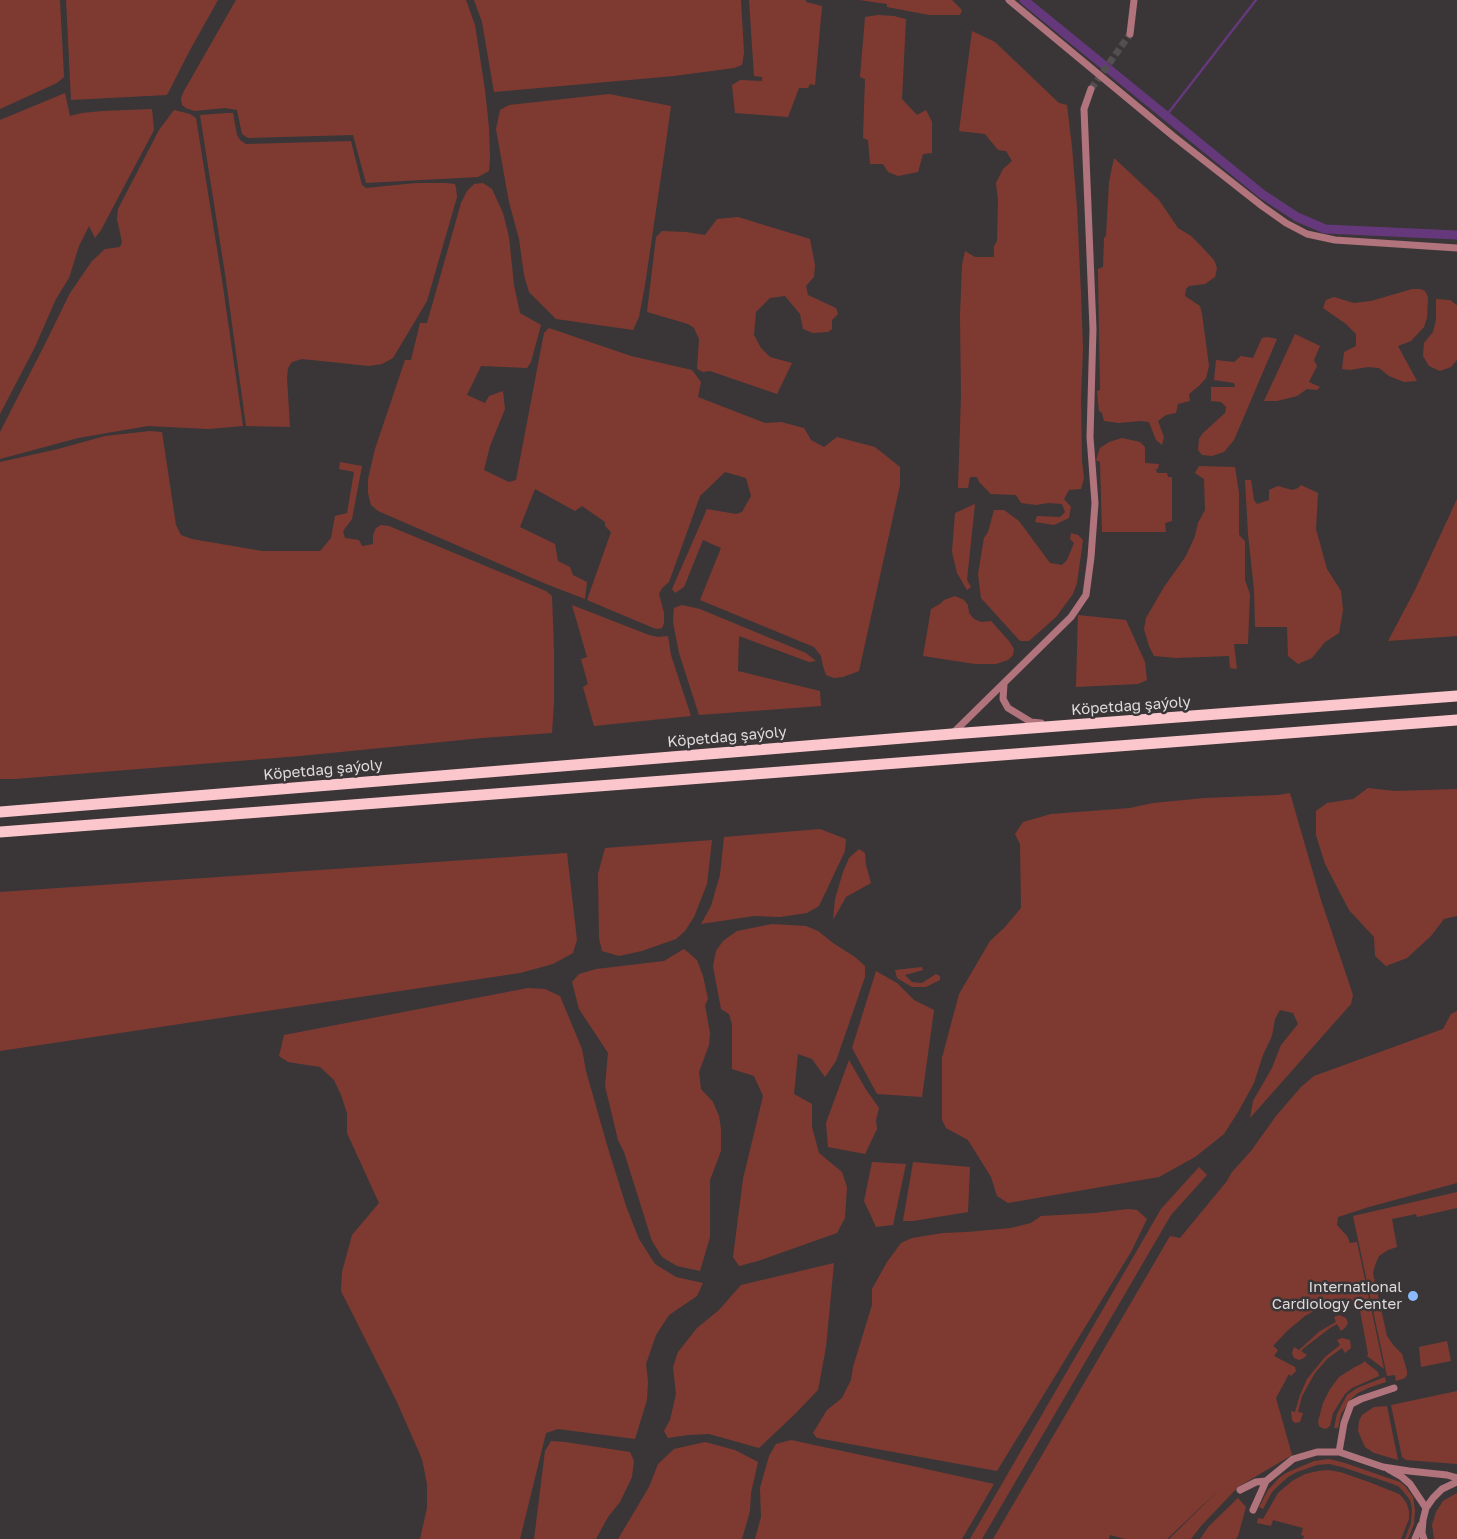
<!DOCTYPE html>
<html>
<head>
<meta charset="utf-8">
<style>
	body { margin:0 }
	canvas { display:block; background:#3a3537 }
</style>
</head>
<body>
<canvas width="1457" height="1539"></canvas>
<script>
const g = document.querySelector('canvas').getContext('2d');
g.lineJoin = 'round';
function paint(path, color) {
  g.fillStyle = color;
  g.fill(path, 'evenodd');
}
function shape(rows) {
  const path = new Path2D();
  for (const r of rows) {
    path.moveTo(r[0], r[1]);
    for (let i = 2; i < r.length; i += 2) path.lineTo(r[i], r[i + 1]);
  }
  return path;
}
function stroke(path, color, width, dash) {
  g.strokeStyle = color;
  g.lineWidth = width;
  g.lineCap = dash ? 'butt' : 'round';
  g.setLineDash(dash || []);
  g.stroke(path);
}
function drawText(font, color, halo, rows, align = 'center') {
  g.font = font + ' "Golos Text",sans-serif';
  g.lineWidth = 5;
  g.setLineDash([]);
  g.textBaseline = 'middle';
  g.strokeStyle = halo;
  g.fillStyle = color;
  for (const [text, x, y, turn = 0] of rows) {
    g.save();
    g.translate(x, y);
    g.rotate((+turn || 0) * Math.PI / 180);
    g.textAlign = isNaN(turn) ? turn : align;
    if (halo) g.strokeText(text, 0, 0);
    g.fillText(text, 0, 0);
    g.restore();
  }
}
const green = shape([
	[0,0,60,0,64,77,57,83,0,109],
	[66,0,218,0,190,50,167,95,71,100],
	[236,0,466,0,475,25,485,90,489,128,490,158,489,171,478,177,366,183,353,135,248,138,242,134,237,110,225,108,194,111,186,108,182,105,181,98,184,91],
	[474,0,741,0,744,53,742,65,734,68,674,76,494,92,482,22],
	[749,0,806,0,806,2,822,6,815,85,810,84,808,88,799,88,788,117,735,113,732,85,740,80,762,81,762,77,754,76],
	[859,0,952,0,962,10,960,15,929,15,887,7,887,4],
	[878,15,894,16,906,19,902,99,917,115,926,110,932,122,932,153,923,154,918,172,898,176,888,172,883,164,870,164,868,140,863,138,865,79,860,77,865,17],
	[972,31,995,42,1059,103,1067,105,1072,147,1077,208,1081,294,1083,349,1081,398,1082,461,1084,478,1081,489,1069,490,1064,499,1071,507,1069,518,1054,525,1035,522,1037,516,1060,517,1065,512,1062,504,1048,503,1036,505,1021,503,1016,495,991,494,979,482,977,477,970,477,968,488,958,488,961,395,960,316,962,265,965,251,975,257,994,257,994,246,997,241,998,201,996,183,1003,169,1012,161,1006,151,998,150,985,134,959,131],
	[65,93,70,116,82,113,102,111,152,109,154,130,101,230,95,238,89,226,79,246,69,278,56,299,35,347,0,414,0,120],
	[609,94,671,106,665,149,645,285,639,317,633,330,556,319,529,292,524,275,519,239,509,202,496,129,500,110,509,105],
	[174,110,190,114,196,118,222,280,243,426,208,429,148,426,78,438,0,459,0,432,46,342,70,293,92,261,105,249,120,247,122,242,117,219,118,209,159,130],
	[227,113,233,113,237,135,240,140,246,144,351,141,362,185,366,188,416,183,446,183,455,184,456,188,457,197,427,301,393,358,382,364,369,366,302,359,292,362,288,368,287,378,290,427,246,426,226,280,200,115],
	[1114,158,1159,200,1178,228,1191,236,1200,245,1214,260,1217,268,1215,277,1205,284,1189,286,1186,289,1185,296,1200,306,1202,314,1209,366,1206,378,1200,385,1189,394,1190,401,1178,404,1176,413,1166,415,1158,421,1164,437,1162,445,1156,440,1149,422,1140,421,1119,423,1104,421,1102,413,1099,411,1097,391,1100,390,1098,269,1103,267,1104,238,1106,236,1109,182],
	[483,183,492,189,503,213,509,237,514,285,520,313,541,325,531,362,527,368,481,366,467,395,485,403,489,396,503,391,505,409,490,446,484,470,509,482,516,480,544,333,549,328,631,356,692,370,701,382,698,397,765,423,781,422,804,428,811,440,824,447,837,437,875,447,900,467,900,485,859,671,843,677,834,678,826,675,823,666,821,656,814,647,700,600,721,548,703,540,684,587,675,593,672,589,707,509,736,514,742,512,751,496,746,478,725,472,700,496,669,582,662,588,659,594,664,613,664,623,662,628,657,629,651,627,587,600,611,532,605,526,605,522,582,506,575,511,535,489,520,527,555,544,558,561,570,567,573,575,587,582,585,599,546,584,378,511,371,505,368,493,368,479,375,449,405,360,411,360,420,323,427,323,461,203,467,191,474,184],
	[738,217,810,239,815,265,814,277,806,286,808,295,836,308,838,314,832,320,832,329,828,332,813,333,803,329,800,314,785,296,770,298,756,312,754,335,761,348,770,357,792,363,777,394,710,371,703,372,697,369,699,339,694,328,688,324,647,312,656,237,662,231,686,232,705,235,717,219],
	[1412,289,1420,289,1425,291,1428,297,1427,318,1424,327,1411,341,1398,346,1417,381,1404,382,1389,376,1379,368,1368,367,1350,370,1342,369,1344,352,1356,346,1356,334,1346,324,1323,308,1326,300,1334,297,1354,303,1371,301],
	[1436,299,1450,300,1457,305,1457,360,1451,367,1440,371,1429,366,1423,356,1424,343,1433,332,1436,320],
	[1295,334,1320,346,1314,360,1317,366,1309,382,1320,387,1317,390,1307,389,1297,396,1277,401,1264,401],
	[1267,337,1277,339,1234,440,1224,452,1212,456,1202,455,1198,450,1199,439,1203,433,1225,413,1226,407,1221,402,1211,401,1211,387,1235,387,1234,383,1214,380,1216,360,1234,362,1241,356,1253,358,1262,338],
	[150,431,162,432,176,525,181,535,192,539,262,551,320,551,331,538,335,516,347,513,354,472,339,469,340,462,362,466,352,519,343,531,345,538,359,540,362,546,373,544,373,535,376,528,381,525,389,526,546,591,552,596,554,651,554,702,552,733,482,738,300,756,15,779,0,779,0,462,58,449,105,436],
	[1122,438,1140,442,1145,447,1145,463,1159,464,1158,469,1156,469,1157,473,1167,473,1168,477,1172,477,1172,521,1165,523,1166,532,1102,532,1100,462,1096,460,1100,448,1109,442],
	[1199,466,1235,467,1239,493,1239,535,1245,541,1245,580,1250,594,1248,644,1234,644,1237,669,1230,668,1229,656,1176,658,1154,656,1149,646,1144,629,1146,618,1164,587,1186,556,1195,536,1198,523,1205,510,1204,479,1195,473],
	[1245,480,1251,480,1254,500,1257,504,1269,500,1269,490,1278,486,1292,490,1298,488,1301,485,1318,493,1316,529,1327,569,1341,591,1343,610,1339,633,1325,642,1312,658,1298,664,1288,656,1287,627,1255,627,1254,590,1248,534],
	[1457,499,1457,636,1388,641,1415,590],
	[975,504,967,580,971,587,967,590,957,573,952,552,955,513],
	[994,510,1004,510,1019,521,1050,563,1062,565,1067,560,1074,543,1070,539,1071,533,1078,535,1083,540,1077,583,1073,594,1056,617,1029,641,1020,641,981,598,978,574,984,538,988,532],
	[955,596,964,600,968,605,969,613,974,619,981,622,991,621,1009,641,1014,649,1013,655,1008,660,996,664,975,664,923,656,931,609,940,604,944,600],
	[572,605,649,635,658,637,668,636,671,655,691,716,594,726,583,687,588,684,581,659,587,657],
	[682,605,700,609,806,653,816,661,809,662,739,636,738,671,820,691,821,706,699,715,679,653,673,622,674,608],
	[1078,615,1126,620,1145,662,1147,680,1138,684,1076,687],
	[1368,788,1395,791,1457,789,1457,916,1444,919,1431,936,1407,958,1386,966,1375,956,1374,937,1349,910,1325,864,1316,835,1316,811,1327,803,1353,799],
	[1290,793,1320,897,1353,995,1351,1004,1250,1118,1253,1101,1272,1068,1281,1045,1298,1024,1293,1013,1280,1010,1275,1019,1272,1036,1263,1055,1254,1083,1238,1112,1224,1134,1195,1157,1159,1177,1008,1203,997,1196,991,1177,968,1140,946,1128,942,1120,942,1058,959,994,990,941,1005,927,1021,908,1020,844,1015,834,1023,822,1051,814,1130,808,1153,803,1205,798,1278,795],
	[820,829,846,839,845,851,819,906,807,913,780,917,754,916,701,924,711,906,720,875,724,837],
	[712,840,707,884,694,917,685,931,676,939,642,951,619,956,602,951,599,938,598,874,605,848],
	[859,849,865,853,866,865,871,883,846,897,833,920,835,899,843,872,849,858],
	[567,853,577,940,573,953,553,964,520,973,0,1051,0,892],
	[772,924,806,926,818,931,833,943,855,957,865,966,865,977,836,1061,825,1077,812,1059,798,1054,794,1094,812,1104,812,1127,819,1153,842,1172,847,1187,845,1218,837,1233,758,1261,739,1266,733,1257,743,1179,763,1096,754,1076,732,1069,732,1024,729,1014,721,1009,713,966,716,951,723,941,737,931],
	[684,949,697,960,703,976,708,999,705,1005,710,1033,709,1045,699,1072,701,1089,713,1102,719,1116,721,1129,721,1151,710,1180,710,1237,700,1271,677,1266,662,1257,652,1241,624,1152,618,1140,605,1086,608,1053,579,1009,572,982,579,974,596,969,664,961],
	[922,967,923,970,905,975,912,982,922,983,936,974,940,976,940,980,926,987,912,987,897,978,895,970],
	[876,971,897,983,914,1000,934,1010,922,1097,877,1094,852,1048],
	[528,988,545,989,560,996,582,1049,586,1071,607,1145,626,1206,639,1239,655,1264,676,1277,703,1283,697,1296,669,1315,656,1335,646,1364,648,1381,647,1400,635,1439,558,1429,546,1433,520,1539,420,1539,427,1508,427,1484,422,1459,396,1400,341,1291,342,1272,352,1235,379,1203,347,1133,347,1113,341,1095,334,1080,320,1067,288,1062,279,1056,284,1035],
	[1457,1011,1457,1183,1369,1207,1338,1217,1337,1225,1347,1236,1350,1243,1357,1242,1384,1369,1367,1356,1368,1354,1359,1305,1345,1298,1324,1305,1305,1316,1287,1331,1273,1346,1278,1350,1274,1356,1295,1367,1296,1371,1291,1376,1289,1374,1276,1398,1292,1455,1238,1487,1201,1526,1191,1539,1169,1539,1223,1486,1167,1539,1125,1539,1110,1535,1109,1539,993,1539,1170,1236,1180,1238,1227,1181,1232,1172,1251,1151,1276,1116,1301,1087,1314,1076,1443,1029,1451,1014],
	[849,1060,865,1088,879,1108,876,1120,877,1129,865,1154,828,1147,826,1123],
	[872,1162,906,1164,893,1225,876,1227,864,1201],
	[913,1162,970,1167,968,1212,913,1221,903,1221],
	[1199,1167,1207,1175,1171,1215,982,1539,970,1539,1161,1209],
	[1457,1192,1457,1208,1417,1217,1416,1214,1392,1219,1397,1247,1388,1250,1379,1256,1375,1265,1373,1273,1387,1336,1394,1346,1402,1354,1407,1371,1407,1375,1405,1378,1396,1381,1395,1375,1387,1376,1353,1216],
	[1128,1209,1137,1210,1147,1219,1131,1252,997,1471,817,1438,813,1433,827,1410,842,1398,851,1380,853,1367,872,1305,872,1289,887,1262,901,1243,912,1238,943,1233,967,1232,1011,1228,1031,1223,1041,1216,1095,1213],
	[834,1263,826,1347,818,1390,795,1414,759,1448,709,1434,688,1435,668,1438,664,1431,670,1420,676,1394,673,1367,678,1352,697,1328,719,1310,741,1285],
	[1339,1315,1346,1318,1348,1323,1345,1328,1341,1331,1337,1324,1330,1328,1304,1348,1301,1351,1307,1355,1304,1358,1299,1360,1294,1358,1292,1353,1294,1347,1299,1350,1320,1331,1336,1322,1334,1317],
	[1342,1338,1350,1340,1351,1348,1345,1353,1342,1348,1327,1359,1315,1373,1302,1396,1298,1412,1303,1413,1300,1422,1295,1423,1292,1420,1291,1411,1295,1412,1300,1395,1307,1379,1325,1357,1340,1345,1337,1340],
	[1447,1341,1451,1361,1421,1367,1419,1347],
	[1364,1361,1378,1372,1379,1376,1352,1388,1345,1394,1333,1413,1330,1426,1326,1429,1322,1428,1319,1426,1318,1422,1323,1403,1330,1389,1339,1377,1355,1367,1363,1363],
	[1385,1377,1386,1382,1368,1388,1358,1393,1351,1399,1341,1414,1338,1428,1334,1428,1337,1414,1347,1395,1357,1388],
	[1457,1391,1457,1464,1406,1460,1402,1457,1391,1405],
	[1387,1406,1398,1460,1374,1453,1365,1447,1358,1431,1359,1421,1362,1415,1374,1407],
	[791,1440,917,1467,994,1484,962,1539,755,1539,761,1517,760,1488,769,1456,776,1444],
	[551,1441,565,1442,630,1452,634,1461,632,1477,620,1502,608,1517,596,1539,534,1539,545,1451],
	[705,1442,735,1450,758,1462,751,1493,750,1511,742,1539,618,1539,649,1487,658,1464,674,1449],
	[1329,1459,1345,1463,1388,1478,1400,1482,1405,1486,1413,1497,1415,1510,1414,1524,1408,1539,1405,1539,1411,1523,1412,1509,1410,1500,1402,1490,1398,1486,1387,1482,1342,1467,1329,1464,1317,1465,1297,1472,1288,1477,1278,1486,1272,1492,1263,1509,1259,1507,1268,1490,1279,1478,1286,1473,1314,1461],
	[1328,1470,1340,1472,1369,1482,1399,1494,1403,1498,1407,1504,1409,1511,1409,1519,1401,1539,1303,1539,1304,1536,1301,1535,1303,1528,1273,1520,1271,1526,1257,1523,1258,1518,1263,1519,1278,1493,1292,1481,1305,1474,1318,1471],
	[1457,1493,1457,1539,1434,1539,1432,1525,1436,1512,1443,1501],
	[1238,1498,1246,1507,1238,1536,1236,1539,1200,1539,1209,1526]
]);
const stream = shape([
	[1166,116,1256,0]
]);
const canal = shape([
	[1024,0,1262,194,1297,217,1325,229,1457,235]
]);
const minorTunnel = shape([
	[1091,89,1130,34]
]);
const minor = shape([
	[1009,0,1173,136,1262,206,1286,223,1307,234,1335,240,1457,248],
	[1130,34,1134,0],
	[1004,684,1003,699,1008,708,1031,722,1041,723],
	[952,734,1071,617,1086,595,1091,557,1095,503,1090,437,1093,329,1084,109,1091,89],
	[1394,1388,1361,1399,1351,1404,1344,1423,1339,1452,1383,1467,1409,1471,1447,1475,1457,1478],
	[1388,1469,1402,1477,1410,1484,1426,1508],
	[1240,1490,1256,1482,1266,1481],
	[1253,1510,1266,1481,1293,1459,1317,1452,1339,1452],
	[1415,1539,1421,1525],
	[1424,1539,1422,1533,1423,1520,1426,1508,1433,1498,1442,1489,1457,1482]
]);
const primary = shape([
	[0,812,952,734,1457,696],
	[0,832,1457,720]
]);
const markers = [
	[1413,1296,6,"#8abafc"]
];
const streetNames = [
	["Köpetdag şaýoly",1131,706,-4],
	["Köpetdag şaýoly",727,737,-5],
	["Köpetdag şaýoly",323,770,-5]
];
const poiNames = [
	["International",1402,1287],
	["Cardiology Center",1402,1304]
];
paint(green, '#7e3a31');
stroke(stream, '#65387b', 2.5);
stroke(canal, '#65387b', 9);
stroke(minorTunnel, '#534e50', 7, [7, 3.5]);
stroke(minor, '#b1737c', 7);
stroke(primary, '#fbc7cd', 11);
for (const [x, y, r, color] of markers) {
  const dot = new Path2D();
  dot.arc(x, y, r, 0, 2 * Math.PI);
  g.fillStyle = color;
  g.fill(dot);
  stroke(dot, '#3a3537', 2);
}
drawText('15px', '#dedbdd', '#3a3537', streetNames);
drawText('15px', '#dedbdd', '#3a3537', poiNames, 'right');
</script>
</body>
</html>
